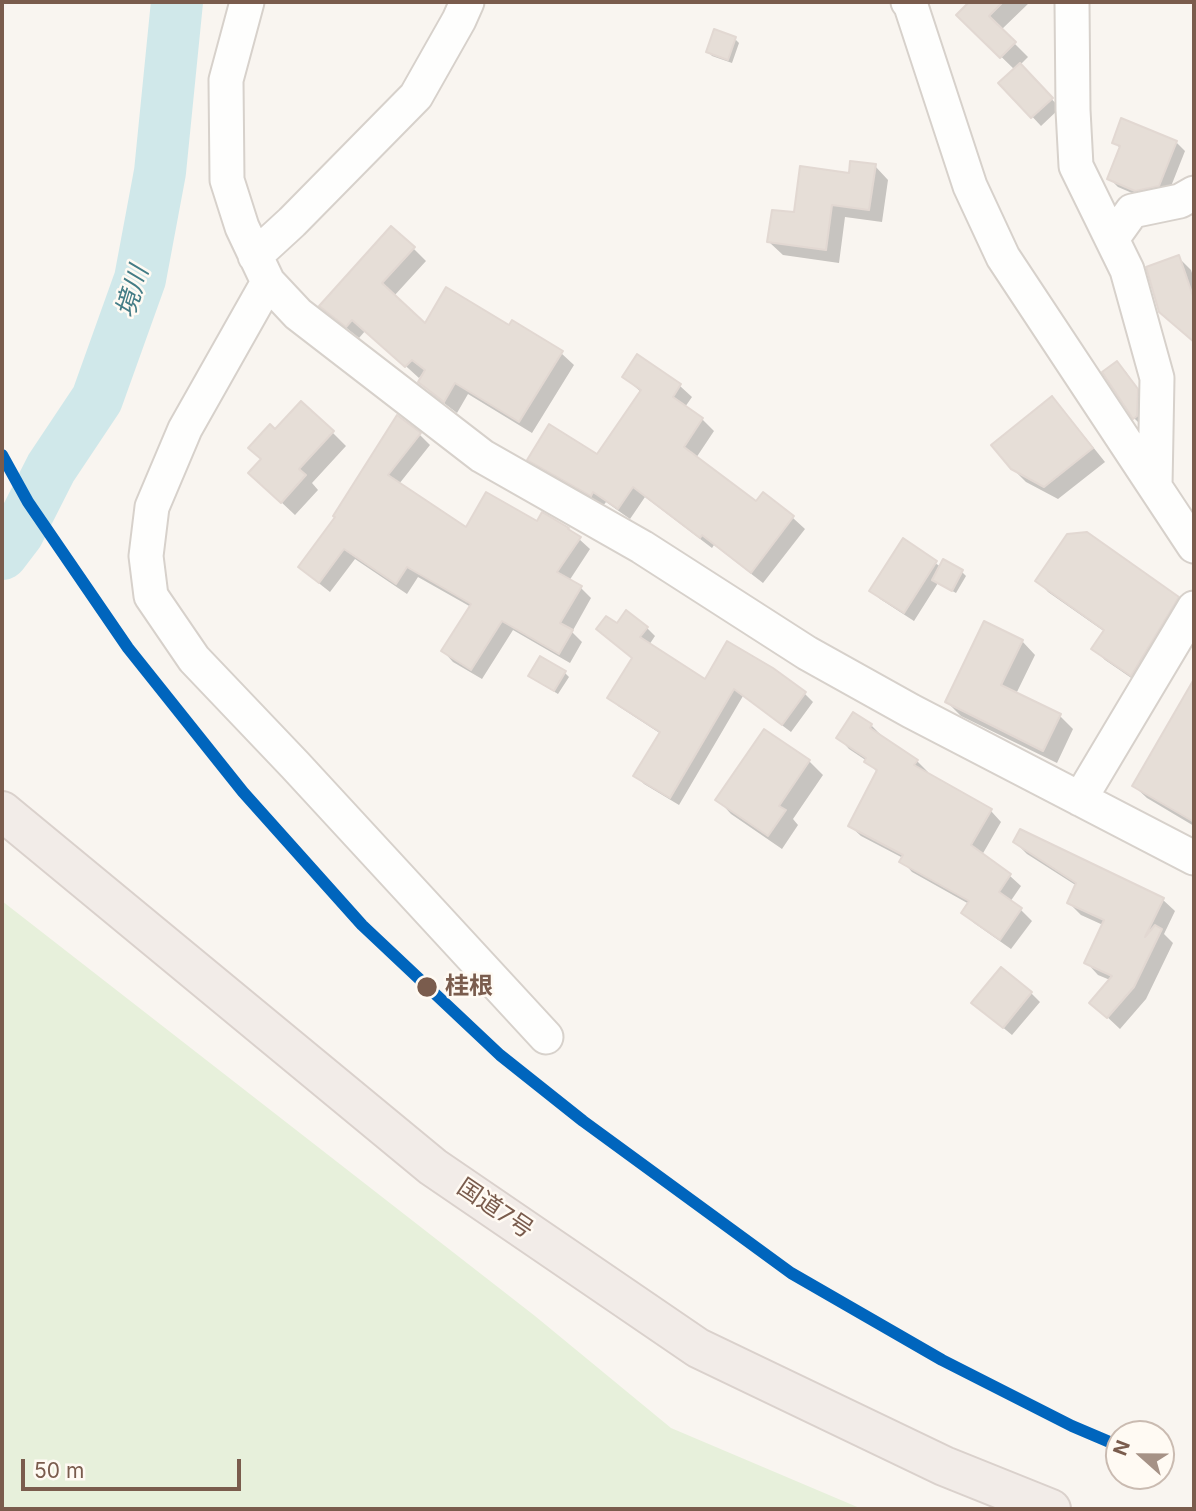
<!DOCTYPE html>
<html>
<head>
<meta charset="utf-8">
<style>
	body { margin:0 }
	#map { position:relative; width:1196px; height:1511px; overflow:hidden; background:#f9f5f0; font-family:Inter,sans-serif }
	canvas { display:block }
	.frame { position:absolute; inset:0; border:4px solid #7a5c4d; pointer-events:none }
	.north { position:absolute; left:1105px; top:1420px; width:70px; height:70px; box-sizing:border-box; background:#fffaf3; border:2px solid #cabbb1; border-radius:50%; rotate:291deg; font-size:19px; font-weight:700; line-height:28px; text-align:center; color:#7a5c4d }
	.north::after { content:''; display:block; margin:auto; width:24px; height:32px; background:#a69286; clip-path:polygon(50% 0,100% 100%,50% 72%,0 100%) }
	.scale { position:absolute; left:21px; top:1459px; width:220px; height:32px; box-sizing:border-box; border:4px solid #7a5c4d; border-top:0; padding-left:9px; font-size:21px; line-height:24px; white-space:nowrap; color:#7a5c4d; -webkit-text-stroke:5px #fffaf3; paint-order:stroke }
</style>
</head>
<body>
<div id="map">
<canvas width="1196" height="1511"></canvas>
<div class="frame"></div>
<div class="north">N</div>
<div class="scale">50 m</div>
</div>
<script>
const g = document.querySelector('canvas').getContext('2d');
g.lineJoin = 'round';
function paint(path, color) {
  g.fillStyle = color;
  g.fill(path, 'evenodd');
}
function shape(rows) {
  const path = new Path2D();
  for (const r of rows) {
    path.moveTo(r[0], r[1]);
    for (let i = 2; i < r.length; i += 2) path.lineTo(r[i], r[i + 1]);
  }
  return path;
}
function stroke(path, color, width, dash) {
  g.strokeStyle = color;
  g.lineWidth = width;
  g.lineCap = dash ? 'butt' : 'round';
  g.setLineDash(dash || []);
  g.stroke(path);
}
function drawText(font, color, halo, rows, align = 'center') {
  g.font = font + ' Inter,"Noto Sans JP",sans-serif';
  g.lineWidth = 5;
  g.setLineDash([]);
  g.textBaseline = 'middle';
  g.strokeStyle = halo;
  g.fillStyle = color;
  for (const [text, x, y, turn = 0] of rows) {
    g.save();
    g.translate(x, y);
    g.rotate((+turn || 0) * Math.PI / 180);
    g.textAlign = isNaN(turn) ? turn : align;
    if (halo) g.strokeText(text, 0, 0);
    g.fillText(text, 0, 0);
    g.restore();
  }
}
const green = shape([
	[2,901,535,1316,671,1428,862,1509,2,1509]
]);
const shadow = shape([
	[971,2,1030,2,1001,30,1028,57,1020,65,1060,108,1041,126,1001,83,1015,70,958,15],
	[735,39,739,43,732,63,712,56,708,52],
	[1114,142,1176,142,1185,151,1168,194,1146,199,1118,187,1109,178,1121,149],
	[875,166,888,180,882,222,845,217,839,263,783,255,769,242,850,175],
	[413,248,426,261,394,296,425,325,510,328,561,353,574,365,532,433,468,394,457,413,432,394,420,382,424,372,419,378,366,330,359,338,334,318,322,306],
	[1178,257,1191,270,1194,279,1194,342,1174,324],
	[638,357,680,386,692,397,685,407,702,419,714,431,696,458,756,504,763,495,793,518,805,529,763,583,714,545,712,548,645,497,630,519,606,502,603,506,541,471,530,459,598,456,641,392,624,377],
	[1117,363,1126,372,1146,400,1143,427,1134,418],
	[1051,398,1065,412,1105,462,1058,499,1026,482,1012,468],
	[275,431,332,432,346,446,312,483,318,490,295,515,264,486],
	[419,434,430,445,399,484,467,529,537,523,579,539,590,549,569,581,581,588,591,598,572,632,582,642,570,663,513,630,482,679,453,662,443,651,471,607,418,577,407,594,355,559,330,592,311,577,300,567],
	[903,541,941,567,962,572,966,576,956,593,938,583,914,621,880,599,871,590],
	[1037,580,1178,598,1189,609,1143,686,1105,660,1094,649,1105,632,1048,592],
	[617,625,647,628,655,636,649,645,706,682,773,670,805,694,813,702,791,732,743,696,679,805,644,784,636,776,661,734,618,706,609,697,634,659],
	[1022,641,1035,655,1016,694,1060,716,1073,729,1057,763,961,716,947,702],
	[565,673,569,677,558,694,535,680],
	[1194,701,1194,826,1147,798,1134,786,1188,707],
	[871,725,882,736,917,761,928,772,926,774,991,811,1001,822,982,855,1010,876,1021,886,1010,902,1021,910,1032,921,1011,949,974,923,963,912,969,904,912,872,902,861,903,858,861,836,850,826,877,772,867,761,849,749,839,738],
	[809,761,823,775,793,819,798,825,782,849,731,814,718,800],
	[1015,842,1162,899,1175,911,1164,934,1173,943,1146,999,1120,1029,1104,1014,1110,980,1098,975,1086,962,1103,925,1081,915,1069,903,1077,886,1027,854],
	[1031,993,1040,1002,1012,1035,983,1011]
]);
const river = shape([
	[2,554,18,533,51,468,97,399,140,279,160,172,177,2]
]);
const building = shape([
	[969,2,1003,2,989,16,1016,42,1000,58,956,15,969,2],
	[714,29,736,37,728,60,706,52,714,29],
	[1020,63,1053,98,1031,118,998,83,1020,63],
	[1121,118,1177,141,1159,186,1135,191,1107,179,1120,146,1112,143,1121,118],
	[850,161,876,164,869,210,832,205,826,250,767,242,772,210,794,212,800,166,849,173,850,161],
	[391,226,415,247,382,283,425,323,446,287,509,325,512,320,563,351,519,422,455,383,444,402,418,382,425,370,412,360,405,367,352,320,346,327,319,306,391,226],
	[1179,255,1194,299,1194,342,1159,312,1146,267,1179,255],
	[637,354,681,384,673,397,703,418,684,447,756,501,763,492,794,516,751,573,702,535,700,538,633,487,618,509,593,492,591,496,527,460,549,424,597,454,641,390,622,377,637,354],
	[1117,361,1138,389,1137,416,1133,419,1102,372,1117,361],
	[1052,396,1093,448,1044,487,1011,469,991,445,1052,396],
	[301,401,334,431,299,469,306,475,281,503,248,473,261,459,248,448,270,424,275,429,301,401],
	[397,415,421,433,388,475,466,527,486,492,537,521,542,512,569,528,568,529,581,537,557,572,582,586,560,623,573,630,559,654,502,621,471,670,441,651,471,604,407,567,396,584,344,549,319,583,298,567,335,517,333,516,397,415],
	[1087,532,1179,597,1131,676,1091,649,1104,630,1035,581,1067,534,1087,532],
	[903,538,937,561,904,613,869,591,903,538],
	[943,559,963,570,952,591,932,580,943,559],
	[626,610,648,627,640,637,705,679,727,641,773,668,806,692,782,725,734,689,670,798,633,776,660,732,607,698,632,658,596,629,606,616,617,623,626,610],
	[984,621,1023,640,1001,685,1061,714,1043,751,945,702,984,621],
	[540,656,566,671,554,691,528,676,540,656],
	[1194,679,1194,822,1132,786,1194,679],
	[853,712,872,724,870,728,918,760,914,765,992,809,971,845,1011,874,999,892,1022,908,1000,940,961,913,969,901,899,862,903,855,848,826,877,770,864,762,866,758,836,738,853,712],
	[764,729,810,760,779,806,786,810,768,836,715,800,764,729],
	[1020,829,1164,898,1145,937,1155,925,1162,929,1134,987,1107,1018,1089,1003,1112,976,1084,963,1104,920,1067,903,1076,883,1013,842,1020,829],
	[1001,967,1032,992,1003,1028,971,1003,1001,967]
]);
const minor = shape([
	[247,2,226,80,227,180,242,227,268,282,298,314,482,456,642,547,807,653,911,711,1194,858],
	[908,2,910,3,970,186,1003,257,1194,546],
	[1072,2,1073,110,1076,166,1127,270,1157,378,1155,486],
	[1112,239,1132,211,1180,201,1194,193],
	[255,256,292,222,416,96,459,20,467,2],
	[268,282,185,429,152,507,146,556,151,596,194,659,295,765,546,1037],
	[1080,799,1194,608]
]);
const trunk = shape([
	[2,811,433,1167,698,1348,944,1466,1051,1509]
]);
const rail1 = shape([
	[2,455,28,502,128,648,243,792,362,925,500,1055,583,1121,791,1273,942,1360,1072,1426,1119,1446]
]);
const markers = [
	[427,987,11,"#7a5c4d"]
];
const stopNames = [
	["桂根",445,987]
];
const streetNames = [
	["国道7号",495,1209,34]
];
const waterNames = [
	["境川",133,292,-73]
];
paint(green, '#e7f0db');
paint(shadow, '#0003');
stroke(river, '#d0e8ea', 52);
paint(building, '#e6ded7');
stroke(building, '#e2d8d2', 2);
stroke(minor, '#d7d1cb', 37);
stroke(trunk, '#dad1cc', 42);
stroke(minor, '#fefefd', 33);
stroke(trunk, '#f2ece8', 38);
stroke(rail1, '#0065bd', 12);
for (const [x, y, r, color] of markers) {
  const dot = new Path2D();
  dot.arc(x, y, r, 0, 2 * Math.PI);
  g.fillStyle = color;
  g.fill(dot);
  stroke(dot, '#fffaf3', 2.5);
}
drawText('bold 24px', '#7a5c4d', '#fffaf3', stopNames, 'left');
drawText('24px', '#7a5c4d', '#fffaf3', streetNames);
drawText('italic 26px', '#437c86', '#fffaf3', waterNames);
</script>
</body>
</html>
